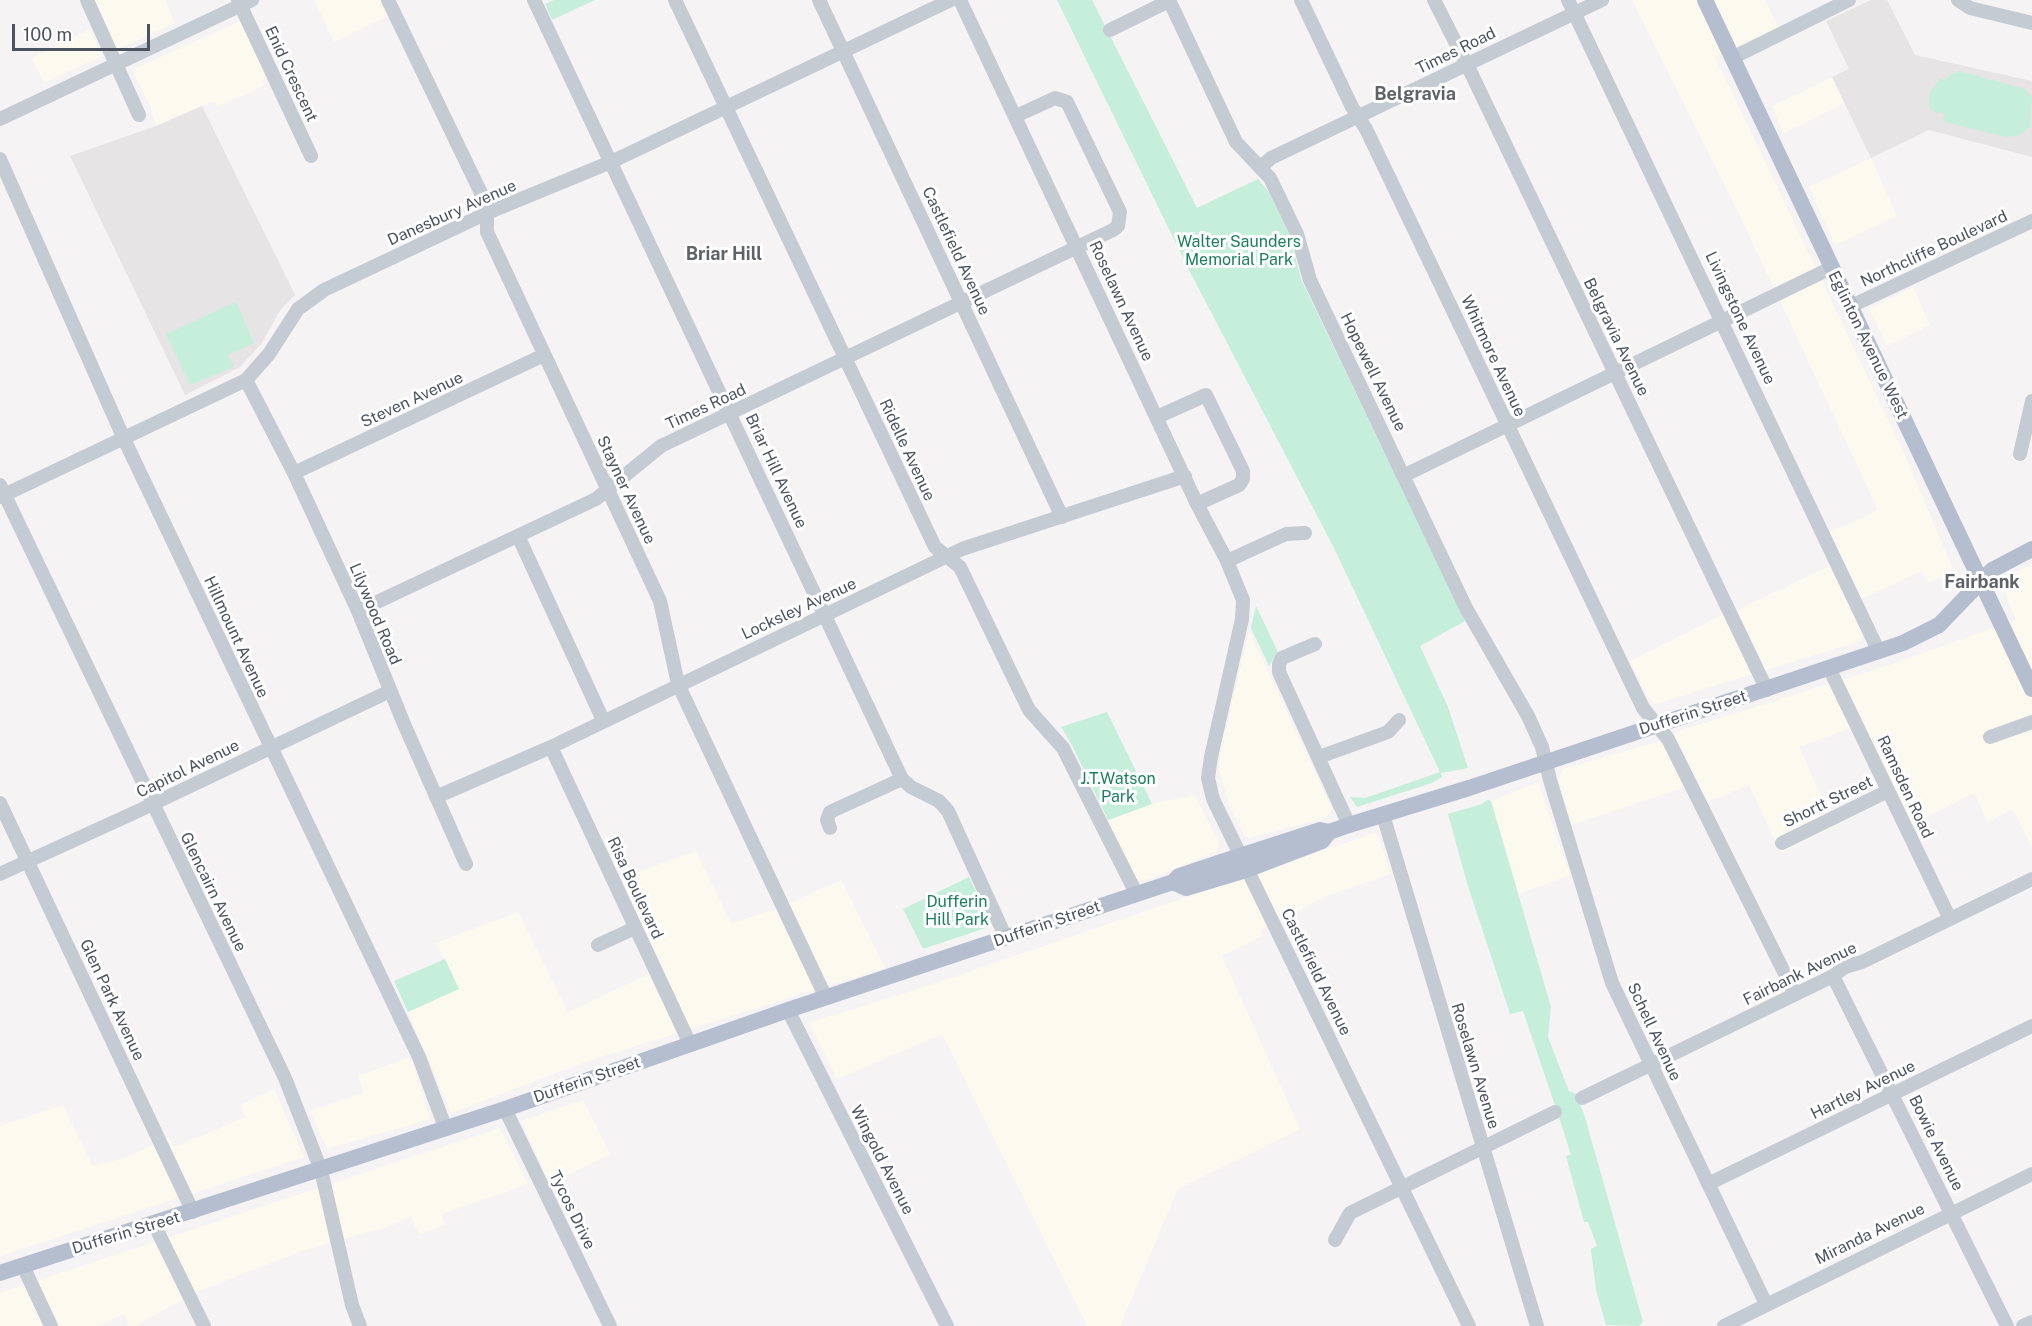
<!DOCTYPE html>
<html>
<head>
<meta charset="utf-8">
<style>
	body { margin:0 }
	#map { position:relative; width:2032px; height:1326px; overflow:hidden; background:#f5f3f3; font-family:"Public Sans",sans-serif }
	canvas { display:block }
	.scale { position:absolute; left:12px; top:24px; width:138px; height:27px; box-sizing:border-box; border:3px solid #4b5360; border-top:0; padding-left:8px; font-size:18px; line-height:21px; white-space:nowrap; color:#4b5360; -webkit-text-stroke:4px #fff; paint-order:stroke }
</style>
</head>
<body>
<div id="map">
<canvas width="2032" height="1326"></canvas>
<div class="scale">100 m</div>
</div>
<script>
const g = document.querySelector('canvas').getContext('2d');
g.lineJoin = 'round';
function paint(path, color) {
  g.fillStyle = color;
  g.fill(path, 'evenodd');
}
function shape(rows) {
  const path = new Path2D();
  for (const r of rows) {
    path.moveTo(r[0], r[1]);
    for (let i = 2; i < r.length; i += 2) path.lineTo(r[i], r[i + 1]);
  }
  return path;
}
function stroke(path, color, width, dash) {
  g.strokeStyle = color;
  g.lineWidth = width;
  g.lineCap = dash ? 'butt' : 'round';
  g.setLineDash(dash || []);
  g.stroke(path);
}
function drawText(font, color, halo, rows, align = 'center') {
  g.font = font + ' "Public Sans",sans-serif';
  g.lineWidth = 6;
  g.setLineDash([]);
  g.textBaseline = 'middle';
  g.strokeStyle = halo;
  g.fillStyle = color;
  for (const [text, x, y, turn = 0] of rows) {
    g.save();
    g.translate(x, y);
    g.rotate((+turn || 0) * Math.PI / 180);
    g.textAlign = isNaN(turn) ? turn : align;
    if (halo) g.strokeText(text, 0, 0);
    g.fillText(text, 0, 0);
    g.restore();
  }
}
const commercial = shape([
	[92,0,165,0,175,23,116,50],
	[314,0,395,0,388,16,334,42],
	[1632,0,1765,0,1778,27,1715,57,1903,451,1954,571,1928,583,1922,571,1850,604,1863,634,1861,641,1655,704,1647,696,1630,661,1736,608,1738,610,1831,565,1818,538,1878,510,1741,218],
	[240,21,267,77,263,86,217,107,213,101,156,126,151,108,132,70],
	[90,29,102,56,44,83,32,58],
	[1832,77,1844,103,1783,134,1772,106],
	[1871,158,1897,216,1835,245,1809,187],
	[1913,287,1930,325,1887,346,1869,309],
	[2032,564,2032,848,2013,809,1988,822,1974,793,1901,830,1851,728,1799,747,1835,826,1781,853,1749,785,1694,807,1685,787,1572,825,1558,780,1563,769,1657,742,1682,730,1889,665,2016,620,2000,580],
	[1249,631,1332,809,1325,818,1249,838,1244,835,1228,802,1219,769,1220,754],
	[1538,782,1570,875,1519,894,1491,801],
	[1195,795,1219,843,1217,851,1145,881,1137,879,1108,821,1152,804],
	[1377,832,1391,874,1329,895,1260,930,1263,936,1222,956,1300,1129,1178,1189,1120,1326,1087,1326,942,1034,837,1079,809,1023,921,988],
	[696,851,731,923,775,910,841,880,885,968,588,1061,451,1113,408,1012,459,989,436,943,518,912,568,1012,661,968,621,878],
	[411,1057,430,1119,327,1149,310,1111,364,1093,358,1076],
	[274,1089,304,1157,0,1256,0,1126,63,1105,93,1166,124,1158,169,1137,174,1147,246,1117,240,1105],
	[583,1100,610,1154,550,1184,521,1121],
	[500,1128,528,1184,442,1214,444,1225,419,1235,411,1216,391,1226,304,1250,197,1292,135,1326,129,1326,124,1314,98,1326,0,1326,0,1293]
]);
const education = shape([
	[1871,0,1887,0,1915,55,2032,81,2032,157,1929,130,1871,158,1832,77,1849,69,1826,21],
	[202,106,295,295,281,309,261,344,240,367,185,395,70,156,156,126]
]);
const green = shape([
	[554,0,595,0,552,20,545,4],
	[1057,0,1092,0,1197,208,1258,179,1269,192,1289,234,1301,279,1465,621,1420,646,1448,707,1468,768,1441,773,1442,777,1432,783,1357,807,1350,797,1365,798,1440,772,1335,550,1187,266],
	[1959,71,2025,89,2032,97,2030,127,2018,136,2006,137,1945,122,1943,112,1936,113,1929,107,1929,94,1940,78,1946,81,1948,76],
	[236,302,254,343,228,355,234,367,192,384,189,382,166,334],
	[1256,606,1278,652,1269,666,1251,628],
	[1107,712,1152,804,1108,820,1072,745,1061,727],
	[1487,800,1491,801,1551,1007,1548,1037,1569,1091,1576,1094,1584,1114,1643,1322,1639,1326,1606,1325,1596,1290,1591,1249,1597,1246,1588,1222,1584,1222,1566,1156,1571,1155,1560,1120,1523,1011,1510,1014,1467,883,1448,814,1482,804],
	[969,877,990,921,986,928,923,949,903,909],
	[445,959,459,989,408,1012,394,981]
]);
const minor = shape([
	[87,0,139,115],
	[238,0,311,156],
	[388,0,481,193,487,213,487,232,660,601,678,684,826,998],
	[534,0,902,779,911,787,939,801,948,811,1006,938],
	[675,0,935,547,960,567,1029,710,1063,748,1136,893],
	[819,0,1062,517],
	[960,0,1197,504,1227,561,1243,600,1242,619,1211,757,1208,778,1213,799,1469,1326],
	[1169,0,1236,142,1270,178,1297,234,1310,280,1466,608,1528,716,1542,747,1550,780,1612,983,1766,1304],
	[1301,0,1352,107,1366,129,1643,708,1668,739,1795,994],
	[1434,0,1472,75,1767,690],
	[1568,0,1879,652],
	[1958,0,1970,8,2032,23],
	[1110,30,1169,1],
	[1732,58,1849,0],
	[0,119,252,0],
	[0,159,124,439,419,1057,445,1127],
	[1261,167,1271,158,1602,0],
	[1849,307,2032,221],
	[246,380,294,473,358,611,404,724,466,864],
	[1157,417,1206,395,1243,471,1243,479,1239,485,1197,504],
	[2020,454,2032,401],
	[294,473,544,355],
	[1405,475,1831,268],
	[0,485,285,1078,321,1170,352,1305,360,1326],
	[0,497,246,380,269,354,298,309,324,290,487,213,611,162,951,0],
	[519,538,603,720],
	[1227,561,1286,534,1305,533],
	[358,611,596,499,661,446,1113,230,1118,226,1120,212,1067,102,1055,98,1016,116],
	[1315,644,1282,658,1279,664,1279,672,1349,825],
	[1829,668,1950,919],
	[1990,737,2032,722],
	[551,747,690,1044],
	[1319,757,1388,732,1399,720],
	[436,797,551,747,962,549,1185,476],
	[0,803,193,1212],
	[1383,815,1537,1326],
	[830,828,827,820,830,812,902,779],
	[1782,843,1888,791],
	[0,874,138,811,390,691],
	[598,945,635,928],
	[1833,976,2007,1326],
	[788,1010,947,1326],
	[1582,1098,1833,976,1845,967,1862,962,2032,879],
	[505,1109,610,1326],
	[1708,1184,2032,1026],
	[154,1224,204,1326],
	[1335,1240,1350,1213,1555,1112],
	[23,1266,51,1326],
	[1724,1326,2032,1174],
	[2023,1326,2032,1322]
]);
const major = shape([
	[1705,0,2032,689],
	[1173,882,1186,888,1246,870,1322,841,1329,832,1349,825,1469,788,1903,643,1939,625,1992,570,2032,549],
	[0,1273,505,1109,788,1010,1173,882,1179,876,1224,861,1320,830,1329,832]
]);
const streetNames = [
	["Times Road",1456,51,-26],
	["Enid Crescent",291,74,65],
	["Danesbury Avenue",452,213,-24],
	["Northcliffe Boulevard",1934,249,-25],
	["Castlefield Avenue",956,251,65],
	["Roselawn Avenue",1121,301,65],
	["Livingstone Avenue",1740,318,65],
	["Belgravia Avenue",1616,337,64],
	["Eglinton Avenue West",1868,345,64],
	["Whitmore Avenue",1493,356,65],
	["Hopewell Avenue",1373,372,64],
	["Steven Avenue",412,400,-25],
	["Times Road",706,407,-25],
	["Ridelle Avenue",907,450,65],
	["Briar Hill Avenue",776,471,65],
	["Stayner Avenue",626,490,65],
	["Locksley Avenue",799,609,-25],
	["Lilywood Road",375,614,67],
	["Hillmount Avenue",236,637,65],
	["Dufferin Street",1693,713,-18],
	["Capitol Avenue",188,769,-26],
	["Ramsden Road",1905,787,65],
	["Shortt Street",1828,802,-26],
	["Risa Boulevard",635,888,65],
	["Glencairn Avenue",213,892,64],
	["Dufferin Street",1047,924,-19],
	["Castlefield Avenue",1316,972,64],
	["Fairbank Avenue",1800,974,-26],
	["Glen Park Avenue",112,1000,65],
	["Schell Avenue",1654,1032,65],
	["Roselawn Avenue",1475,1066,73],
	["Dufferin Street",587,1080,-19],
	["Hartley Avenue",1863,1090,-26],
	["Bowie Avenue",1936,1143,64],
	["Wingold Avenue",882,1160,63],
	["Tycos Drive",572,1210,64],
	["Dufferin Street",126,1233,-17],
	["Miranda Avenue",1870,1234,-26]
];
const parkNames = [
	["Walter Saunders",1239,242],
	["Memorial Park",1239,260],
	["J.T.Watson",1118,779],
	["Park",1118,797],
	["Dufferin",957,902],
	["Hill Park",957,920]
];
const neighbourhoodNames = [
	["Belgravia",1415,94],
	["Briar Hill",724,254],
	["Fairbank",1982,582]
];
paint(commercial, '#fcfaef');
paint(education, '#e6e4e5');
paint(green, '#c5efdb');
stroke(minor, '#c5cbd3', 14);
stroke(major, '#b4becf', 16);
drawText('16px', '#4b5360', '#fff', streetNames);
drawText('16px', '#1d805d', '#fff', parkNames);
drawText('bold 18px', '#5f6267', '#fff', neighbourhoodNames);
</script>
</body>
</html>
